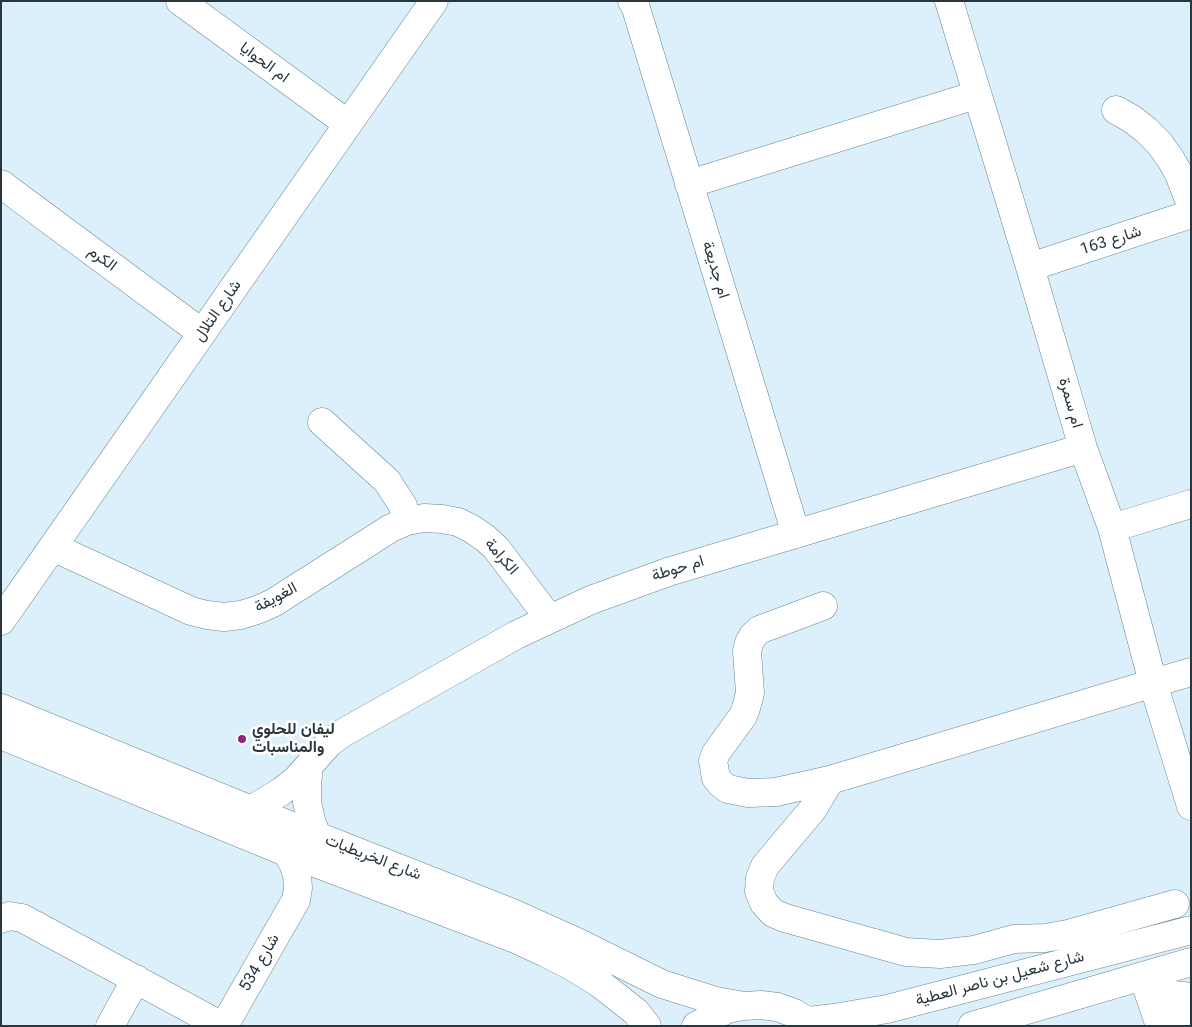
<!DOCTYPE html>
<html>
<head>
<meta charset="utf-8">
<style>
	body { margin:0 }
	#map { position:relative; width:1192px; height:1027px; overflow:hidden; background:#dcf0fb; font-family:Roboto,sans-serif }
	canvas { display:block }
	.frame { position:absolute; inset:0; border:2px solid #29363d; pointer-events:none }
</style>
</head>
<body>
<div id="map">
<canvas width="1192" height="1027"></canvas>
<div class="frame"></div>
</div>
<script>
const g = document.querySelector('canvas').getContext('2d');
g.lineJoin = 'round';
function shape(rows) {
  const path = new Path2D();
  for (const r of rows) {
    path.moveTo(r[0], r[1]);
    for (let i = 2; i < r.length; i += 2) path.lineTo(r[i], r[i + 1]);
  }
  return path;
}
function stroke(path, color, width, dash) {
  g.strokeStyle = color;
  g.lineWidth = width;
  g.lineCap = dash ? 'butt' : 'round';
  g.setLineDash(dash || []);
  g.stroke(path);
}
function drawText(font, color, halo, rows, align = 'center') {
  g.font = font + ' Roboto,Vazirmatn,sans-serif';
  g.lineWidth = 5;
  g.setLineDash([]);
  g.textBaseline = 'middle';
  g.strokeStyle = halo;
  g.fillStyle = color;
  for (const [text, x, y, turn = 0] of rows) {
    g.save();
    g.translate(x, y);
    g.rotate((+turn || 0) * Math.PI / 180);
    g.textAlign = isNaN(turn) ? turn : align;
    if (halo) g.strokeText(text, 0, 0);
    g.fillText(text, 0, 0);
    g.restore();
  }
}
const minor = shape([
	[180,1,348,124],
	[632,1,635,5,796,534],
	[949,1,1030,267,1083,448,1112,528,1153,683,1191,806],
	[1116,110,1132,119,1146,130,1159,143,1170,158,1179,174,1191,205],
	[1,184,202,333],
	[689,184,976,95],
	[1030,267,1191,214],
	[322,422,387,481,403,506,407,521],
	[1112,528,1191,504],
	[53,547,191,611,207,615,224,617,241,615,257,610,273,603,391,528,407,521,424,518,442,519,458,522,472,529,485,538,496,548,549,618],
	[823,606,759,630,753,636,749,643,747,651,750,693,746,708,743,716,716,753,713,761,716,778,721,784,728,789,748,793,776,792,830,780,1191,672],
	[1,621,434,1],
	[1,708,251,810,510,912,577,942,662,984,716,1001,744,1006],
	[1,735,286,852,518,940,546,953,573,967,599,983,636,1012,647,1026],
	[309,766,307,784,307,802,311,820,317,837],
	[830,780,813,809,765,866,760,878,759,891,764,903,773,913,785,918,906,952,940,954,974,950,1014,939,1045,938,1068,934,1175,904],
	[251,810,282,791,296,780,329,743,341,734,516,635,591,600,668,572,1083,448],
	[1,919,9,916,22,918,222,1026],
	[1147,975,1152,982,1166,992,1174,995,1191,997],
	[1143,976,1160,1026],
	[1174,995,1185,1026],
	[808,1021,834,1018,887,1009,1191,930],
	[110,1026,136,979],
	[224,1026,296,900,298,888,297,875,293,863,286,852],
	[696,1026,727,1009,744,1006,761,1005,777,1007,794,1013,815,1026],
	[972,1026,1191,962]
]);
const markers = [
	[242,739,5,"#932383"]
];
const streetNames = [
	["ام الحوايا",264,63,36],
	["شارع 163",1111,241,-18],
	["الكرم",102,259,37],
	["ام جديعة",715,270,73],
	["شارع التلال",218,311,-55],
	["ام سمرة",1070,403,74],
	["الكرامة",501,557,49],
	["ام حوطة",678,569,-17],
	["الغويفة",276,598,-28],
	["شارع الخريطيات",373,858,21],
	["شارع 534",260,963,-60],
	["شارع شعيل بن ناصر العطية",1000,979,-15]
];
const poiNames = [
	["ليفان للحلوي",252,730],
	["والمناسبات",252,748]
];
stroke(minor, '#668595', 29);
stroke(minor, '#fff', 28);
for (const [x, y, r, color] of markers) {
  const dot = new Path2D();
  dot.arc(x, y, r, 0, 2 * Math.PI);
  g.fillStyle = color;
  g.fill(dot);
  stroke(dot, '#fff', 2);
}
drawText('16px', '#29363d', '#fff', streetNames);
drawText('bold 16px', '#29363d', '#fff', poiNames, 'left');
</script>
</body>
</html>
